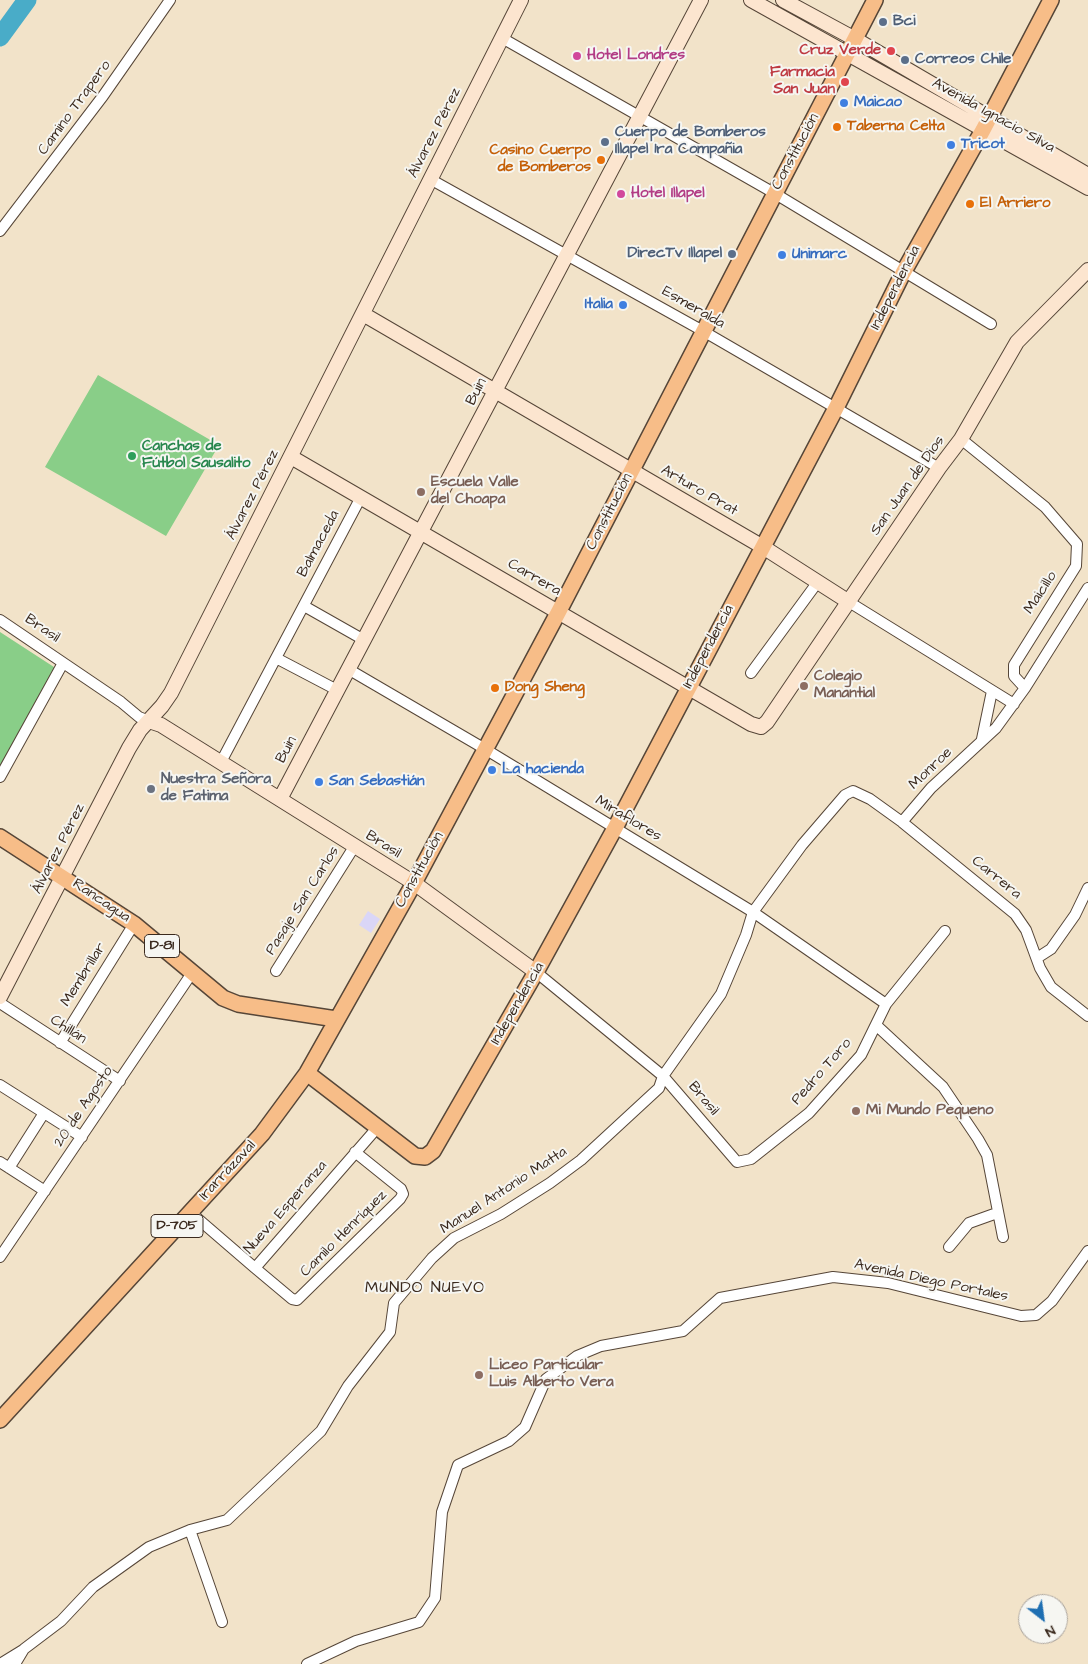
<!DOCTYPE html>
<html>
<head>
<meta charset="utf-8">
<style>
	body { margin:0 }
	#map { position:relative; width:1088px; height:1664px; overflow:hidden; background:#f2e3c9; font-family:"Architects Daughter",sans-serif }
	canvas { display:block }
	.north { position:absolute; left:1018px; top:1594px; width:50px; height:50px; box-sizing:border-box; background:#f6f6f2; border:1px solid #aba49d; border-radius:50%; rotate:150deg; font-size:14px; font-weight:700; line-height:20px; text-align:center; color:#3b2a1e }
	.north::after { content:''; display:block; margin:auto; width:18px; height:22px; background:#1f6fb2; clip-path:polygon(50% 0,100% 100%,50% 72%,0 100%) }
</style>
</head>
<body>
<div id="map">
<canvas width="1088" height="1664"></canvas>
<div class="north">N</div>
</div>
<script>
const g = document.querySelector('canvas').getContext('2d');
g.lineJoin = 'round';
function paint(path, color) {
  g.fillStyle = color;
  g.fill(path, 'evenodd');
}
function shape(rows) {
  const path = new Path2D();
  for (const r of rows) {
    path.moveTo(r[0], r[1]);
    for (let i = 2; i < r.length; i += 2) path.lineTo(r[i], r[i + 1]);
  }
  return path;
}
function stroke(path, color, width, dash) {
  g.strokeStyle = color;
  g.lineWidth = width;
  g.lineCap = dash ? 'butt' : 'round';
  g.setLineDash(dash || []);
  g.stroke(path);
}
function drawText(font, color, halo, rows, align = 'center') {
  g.font = font + ' "Architects Daughter",sans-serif';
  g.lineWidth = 4;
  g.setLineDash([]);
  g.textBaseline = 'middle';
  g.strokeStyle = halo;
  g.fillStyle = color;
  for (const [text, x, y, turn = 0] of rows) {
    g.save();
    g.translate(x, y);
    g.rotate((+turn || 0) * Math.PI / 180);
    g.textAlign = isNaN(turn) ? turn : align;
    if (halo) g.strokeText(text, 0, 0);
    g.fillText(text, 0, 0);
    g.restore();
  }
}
const built = shape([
	[368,911,380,919,371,933,359,925]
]);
const green = shape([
	[98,375,219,445,166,536,45,467],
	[0,632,57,669,0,766]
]);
const river = shape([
	[0,37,27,0]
]);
const street = shape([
	[502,38,774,193,991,324],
	[430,179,703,331,939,468],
	[0,231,103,96,170,0],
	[961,439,1045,507,1077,544,1076,566,1014,665,1014,676,1025,688],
	[849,602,1014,704],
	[304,606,364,640],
	[0,620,121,702,139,717,149,721],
	[276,658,337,690],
	[348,669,485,749,753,912,886,1004],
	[751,673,817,583],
	[982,739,992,691],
	[221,762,361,497],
	[0,777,63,663],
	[902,822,931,788,996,728,1025,688,1088,588],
	[1037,958,1051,949,1075,915,1088,888],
	[276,971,354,847],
	[536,972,663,1076,737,1162,751,1159,809,1113,861,1055,886,1004,945,931],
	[0,1003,120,1081],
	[876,1025,943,1087,978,1139,987,1155,1003,1237],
	[60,1043,134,924],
	[0,1085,82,1137],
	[0,1162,45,1191],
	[9,1168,44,1113],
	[190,1212,255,1268,377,1128],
	[949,1247,969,1223,997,1213],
	[0,1257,192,973],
	[255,1268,292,1299,297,1300,400,1199,403,1194,401,1189,355,1152],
	[190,1530,222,1622],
	[0,1664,23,1650],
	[15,1664,24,1649,61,1621,93,1587,149,1547,190,1530,227,1520,321,1431,348,1386,390,1332,394,1303,432,1258,454,1238,501,1214,550,1183,581,1160,659,1088,663,1076,721,994,746,935,753,912,802,845,845,795,853,791,870,799,902,822,1015,914,1026,930,1040,968,1051,987,1088,1016],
	[307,1664,356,1641,419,1622,435,1598,442,1512,458,1465,509,1441,525,1427,546,1379,577,1356,601,1346,683,1331,720,1298,833,1277,888,1283,1021,1316,1036,1315,1052,1301,1088,1251]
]);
const secondary = shape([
	[751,0,1088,188],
	[783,0,855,39,1088,175],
	[363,314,763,547,849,602],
	[291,457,751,724,761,727,767,722,939,468,961,439,1017,342,1088,270],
	[149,721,161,725,414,883,536,972],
	[280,799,701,0],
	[0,997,129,748,140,730,162,706,171,693,521,0]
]);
const primary = shape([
	[0,837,134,924,223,998,238,1004,336,1019],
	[307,1073,415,1156,425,1157,433,1151,536,972,615,828,836,408,903,273,983,130,1051,0],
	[0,1420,262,1134,307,1073,414,883,559,611,875,0]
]);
const markers = [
	[883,22,5,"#5c6f8a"],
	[891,51,5,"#e0444e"],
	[577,56,5,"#d1479c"],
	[905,60,5,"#5c6f8a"],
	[845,82,5,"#e0444e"],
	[844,103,5,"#3f7fe0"],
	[837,127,5,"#e8710a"],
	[605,142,5,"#5c6f8a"],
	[951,145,5,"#3f7fe0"],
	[601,160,5,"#e8710a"],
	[621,194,5,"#d1479c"],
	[970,204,5,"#e8710a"],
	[732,254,5,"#5c6f8a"],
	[782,255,5,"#3f7fe0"],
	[623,305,5,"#3f7fe0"],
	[132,456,5,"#2e9e5b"],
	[421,492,5,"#8d6e63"],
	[804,686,5,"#8d6e63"],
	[495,688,5,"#e8710a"],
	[492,770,5,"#3f7fe0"],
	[319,782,5,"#3f7fe0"],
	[151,789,5,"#6b7280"],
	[856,1111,5,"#8d6e63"],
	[479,1375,5,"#8d6e63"]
];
const shields = [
	[162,946,35],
	[177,1226,52]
];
const shieldNames = [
	["D-81",162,946],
	["D-705",177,1226]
];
const serviceNames = [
	["Bci",893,22],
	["Correos Chile",915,60],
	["Cuerpo de Bomberos",615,133],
	["Illapel 1ra Compañia",615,150],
	["DirecTv Illapel",722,254,"right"]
];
const healthNames = [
	["Cruz Verde",881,51],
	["Farmacia",835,73],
	["San Juan",835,90]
];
const hotelNames = [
	["Hotel Londres",587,56],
	["Hotel Illapel",631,194]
];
const shopNames = [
	["Maicao",854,103],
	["Tricot",961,145],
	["Unimarc",792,255],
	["Italia",613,305,"right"],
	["La hacienda",502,770],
	["San Sebastián",329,782]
];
const streetNames = [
	["Camino Trapero",75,108,-54],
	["Avenida Ignacio Silva",993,116,29],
	["Álvarez Pérez",435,133,-63],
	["Constitución",796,152,-62],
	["Independencia",896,288,-63],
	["Esmeralda",693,308,30],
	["Buin",477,392,-63],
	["San Juan de Dios",908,486,-55],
	["Arturo Prat",699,491,30],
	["Álvarez Pérez",253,495,-63],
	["Constitución",610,512,-63],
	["Balmaceda",319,544,-62],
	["Carrera",534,578,30],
	["Maicillo",1041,593,-57],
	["Brasil",42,629,34],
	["Independencia",709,647,-62],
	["Buin",287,750,-62],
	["Monroe",931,769,-44],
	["Miraflores",628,819,31],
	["Brasil",383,845,32],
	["Álvarez Pérez",59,849,-63],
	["Constitución",420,870,-61],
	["Carrera",996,878,39],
	["Rancagua",101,901,34],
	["Pasaje San Carlos",303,901,-58],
	["Membrillar",84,975,-58],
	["Independencia",518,1004,-60],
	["Chillán",68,1030,33],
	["Pedro Toro",822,1072,-49],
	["Brasil",703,1099,50],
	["20 de Agosto",84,1107,-56],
	["Irarrázaval",228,1171,-47],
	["Manuel Antonio Matta",504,1191,-33],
	["Nueva Esperanza",286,1208,-49],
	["Camilo Henríquez",344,1234,-45],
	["Avenida Diego Portales",931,1281,12]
];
const foodNames = [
	["Taberna Celta",847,127],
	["Casino Cuerpo",591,151,"right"],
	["de Bomberos",591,168,"right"],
	["El Arriero",980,204],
	["Dong Sheng",505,688]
];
const leisureNames = [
	["Canchas de",142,447],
	["Fútbol Sausalito",142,464]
];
const educationNames = [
	["Escuela Valle",431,483],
	["del Choapa",431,500],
	["Colegio",814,677],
	["Manantial",814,694],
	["Mi Mundo Pequeno",866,1111],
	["Liceo Particular",489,1366],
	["Luis Alberto Vera",489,1383]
];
const worshipNames = [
	["Nuestra Señora",161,780],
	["de Fatima",161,797]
];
const neighbourhoodNames = [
	["MUNDO NUEVO",425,1289]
];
paint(built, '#dad6f7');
paint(green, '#89ce88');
stroke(river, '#49acc8', 19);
stroke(street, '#564638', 12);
stroke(secondary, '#564638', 16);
stroke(primary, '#564638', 18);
stroke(street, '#fff', 10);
stroke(secondary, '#fce5cf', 14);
stroke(primary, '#f7bd88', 15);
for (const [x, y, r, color] of markers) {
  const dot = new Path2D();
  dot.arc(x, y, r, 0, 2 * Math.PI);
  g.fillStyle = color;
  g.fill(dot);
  stroke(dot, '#f6f6f2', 2);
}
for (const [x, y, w] of shields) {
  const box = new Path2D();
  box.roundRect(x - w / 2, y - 11.5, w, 23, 4);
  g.fillStyle = '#f6f6f2';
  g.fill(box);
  stroke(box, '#3b2a1e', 1);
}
drawText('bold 14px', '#3b2a1e', null, shieldNames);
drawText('bold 15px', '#4e5e75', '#f6f6f2', serviceNames, 'left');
drawText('bold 15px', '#be3a42', '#f6f6f2', healthNames, 'right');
drawText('bold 15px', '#b23c85', '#f6f6f2', hotelNames, 'left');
drawText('bold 15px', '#366cbe', '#f6f6f2', shopNames, 'left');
drawText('15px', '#3b2a1e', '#f6f6f2', streetNames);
drawText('bold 15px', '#c56008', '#f6f6f2', foodNames, 'left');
drawText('bold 15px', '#27864d', '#f6f6f2', leisureNames, 'left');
drawText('bold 15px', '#785e54', '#f6f6f2', educationNames, 'left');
drawText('bold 15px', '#5b616d', '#f6f6f2', worshipNames, 'left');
g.letterSpacing = '1px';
drawText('16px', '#3b2a1e', '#f6f6f2', neighbourhoodNames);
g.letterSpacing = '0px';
</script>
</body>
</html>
